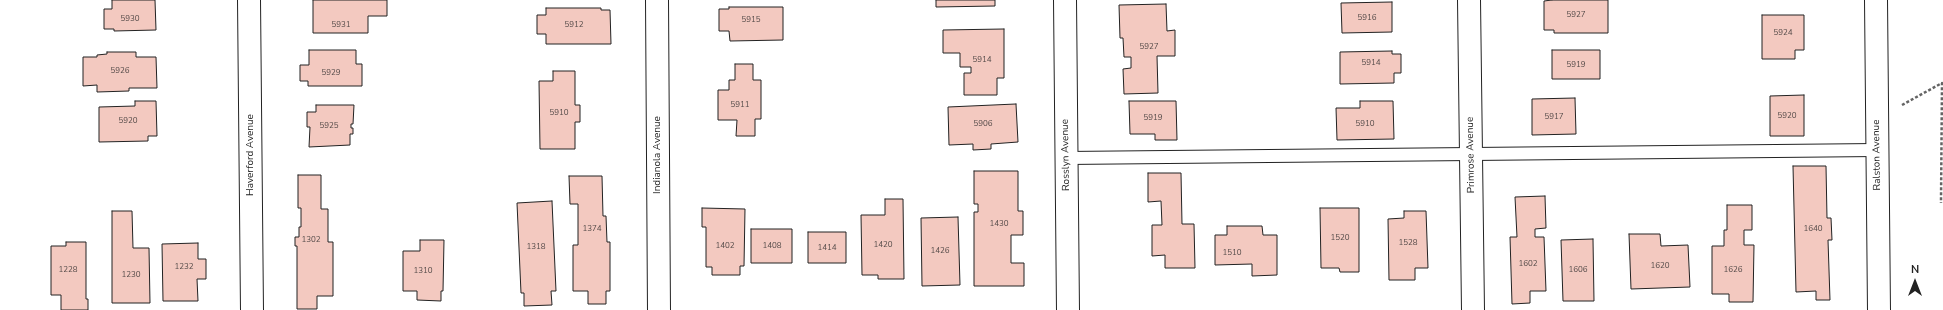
<!DOCTYPE html>
<html>
<head>
<meta charset="utf-8">
<style>
	body { margin:0 }
	#map { position:relative; width:1943px; height:310px; overflow:hidden; background:#fff; font-family:"Nunito Sans",sans-serif }
	canvas { display:block }
	.north { position:absolute; left:1895px; top:262px; width:40px; height:40px; -webkit-text-stroke:3px #fff; paint-order:stroke; rotate:0deg; font-size:11px; font-weight:700; line-height:16px; text-align:center; color:#222 }
	.north::after { content:''; display:block; margin:auto; width:14px; height:18px; background:#222; clip-path:polygon(50% 0,100% 100%,50% 72%,0 100%) }
</style>
</head>
<body>
<div id="map">
<canvas width="1943" height="310"></canvas>
<div class="north">N</div>
</div>
<script>
const g = document.querySelector('canvas').getContext('2d');
g.lineJoin = 'round';
function paint(path, color) {
  g.fillStyle = color;
  g.fill(path, 'evenodd');
}
function shape(rows) {
  const path = new Path2D();
  for (const r of rows) {
    path.moveTo(r[0], r[1]);
    for (let i = 2; i < r.length; i += 2) path.lineTo(r[i], r[i + 1]);
  }
  return path;
}
function stroke(path, color, width, dash) {
  g.strokeStyle = color;
  g.lineWidth = width;
  g.lineCap = dash ? 'butt' : 'round';
  g.setLineDash(dash || []);
  g.stroke(path);
}
function drawText(font, color, halo, rows, align = 'center') {
  g.font = font + ' "Nunito Sans",sans-serif';
  g.lineWidth = 3;
  g.setLineDash([]);
  g.textBaseline = 'middle';
  g.strokeStyle = halo;
  g.fillStyle = color;
  for (const [text, x, y, turn = 0] of rows) {
    g.save();
    g.translate(x, y);
    g.rotate((+turn || 0) * Math.PI / 180);
    g.textAlign = isNaN(turn) ? turn : align;
    if (halo) g.strokeText(text, 0, 0);
    g.fillText(text, 0, 0);
    g.restore();
  }
}
const building = shape([
	[112,0,155,0,156,30,114,31,114,29,104,29,104,9,112,9,112,0],
	[313,0,387,0,387,16,368,16,368,33,313,33,313,0],
	[936,0,995,0,995,6,936,7,936,0],
	[1552,0,1608,0,1608,33,1554,33,1554,30,1544,30,1544,1,1552,0],
	[1392,2,1392,32,1342,33,1341,3,1392,2],
	[1166,4,1167,31,1175,30,1175,56,1157,56,1158,93,1124,94,1123,69,1131,68,1131,57,1124,57,1123,38,1120,38,1119,5,1166,4],
	[729,7,783,7,783,40,730,41,729,31,719,31,719,9,729,9,729,7],
	[546,8,601,8,601,10,610,10,611,44,546,44,546,34,537,34,537,15,546,15,546,8],
	[1762,15,1804,15,1804,50,1795,50,1795,59,1762,59,1762,15],
	[1004,29,1004,78,997,78,997,95,964,95,964,73,971,73,971,67,960,67,960,53,943,53,943,30,1004,29],
	[309,50,356,50,356,64,362,64,362,86,308,86,308,81,300,81,300,65,309,65,309,50],
	[1552,50,1600,50,1600,79,1552,79,1552,50],
	[1392,51,1392,54,1401,54,1401,73,1394,73,1394,83,1340,84,1340,52,1392,51],
	[107,52,136,52,136,57,156,57,157,88,129,88,129,91,97,92,97,85,83,86,83,57,97,57,97,55,107,54,107,52],
	[735,64,753,64,753,80,761,80,761,119,755,119,755,136,736,136,737,120,718,120,718,90,729,90,729,80,735,80,735,64],
	[553,71,575,71,575,105,580,105,580,122,575,122,575,149,540,149,539,81,553,81,553,71],
	[1804,95,1804,136,1770,136,1770,96,1804,95],
	[1575,98,1576,134,1532,135,1532,99,1575,98],
	[135,101,156,101,157,136,148,136,148,141,99,142,99,107,135,106,135,101],
	[1129,101,1176,101,1177,140,1155,140,1155,134,1130,134,1129,101],
	[1360,101,1393,101,1394,139,1337,140,1336,108,1360,108,1360,101],
	[1016,104,1018,142,991,144,991,149,973,150,973,144,949,145,948,107,1016,104],
	[316,105,354,105,353,124,351,124,351,128,353,128,353,134,350,134,350,145,309,147,310,127,307,127,307,112,316,112,316,105],
	[1793,166,1826,166,1827,218,1831,218,1832,240,1828,240,1830,300,1816,300,1816,291,1796,292,1793,166],
	[974,171,1018,171,1018,211,1023,211,1023,235,1011,235,1011,263,1024,263,1024,286,974,286,974,212,978,212,978,204,974,204,974,171],
	[1148,173,1181,173,1182,224,1194,224,1195,268,1165,268,1165,255,1152,256,1152,225,1162,225,1161,201,1148,202,1148,173],
	[298,175,321,175,321,209,328,209,328,242,333,242,333,296,317,296,317,309,297,309,297,246,295,246,295,237,299,237,299,227,301,227,301,208,298,208,298,175],
	[569,176,602,176,603,216,606,216,607,242,610,242,610,291,606,291,606,304,588,304,588,291,573,291,573,245,578,245,578,204,570,204,569,176],
	[1545,196,1546,228,1535,229,1535,237,1544,237,1546,291,1530,291,1530,303,1512,304,1510,237,1517,237,1515,197,1545,196],
	[885,199,903,199,904,279,878,279,878,275,862,275,861,215,885,215,885,199],
	[552,201,556,291,551,291,552,305,524,306,524,293,521,293,517,203,552,201],
	[1727,205,1752,205,1752,230,1744,230,1744,245,1754,245,1753,302,1729,302,1729,294,1712,294,1712,246,1724,246,1724,230,1727,230,1727,205],
	[702,208,745,209,744,266,740,266,740,275,712,275,712,267,706,267,706,227,702,227,702,208],
	[1320,208,1359,208,1359,272,1340,272,1339,268,1321,268,1320,208],
	[112,211,132,211,133,248,149,248,150,303,112,303,112,211],
	[1404,211,1426,211,1428,268,1415,268,1415,280,1389,280,1388,219,1404,218,1404,211],
	[958,217,960,285,922,286,921,218,958,217],
	[1227,226,1262,226,1263,235,1277,235,1277,275,1252,276,1252,264,1215,265,1215,235,1227,235,1227,226],
	[751,229,792,229,792,263,751,263,751,229],
	[808,232,846,232,846,263,808,263,808,232],
	[1629,234,1660,234,1661,246,1688,245,1690,287,1631,289,1629,234],
	[1593,239,1594,301,1563,301,1561,240,1593,239],
	[420,240,444,240,443,291,441,291,441,301,417,300,417,291,403,291,403,251,420,251,420,240],
	[66,242,86,242,86,299,88,299,88,310,61,310,61,295,51,295,51,246,66,246,66,242],
	[198,243,198,259,206,259,206,279,197,279,198,301,163,301,162,244,198,243]
]);
const path = shape([
	[1902,105,1942,83,1941,203]
]);
const service = shape([
	[1066,158,1877,150]
]);
const minor = shape([
	[249,0,252,310],
	[657,0,659,310],
	[1065,0,1068,310],
	[1469,0,1473,310],
	[1876,0,1879,310]
]);
const numberNames = [
	["5927",1576,15],
	["5916",1367,18],
	["5930",130,19],
	["5915",751,20],
	["5931",341,25],
	["5912",574,25],
	["5924",1783,33],
	["5927",1149,47],
	["5914",982,60],
	["5914",1371,63],
	["5919",1576,65],
	["5926",120,71],
	["5929",331,73],
	["5911",740,105],
	["5910",559,113],
	["5920",1787,116],
	["5917",1554,117],
	["5919",1153,118],
	["5920",128,121],
	["5906",983,124],
	["5910",1365,124],
	["5925",329,126],
	["1430",999,224],
	["1374",592,229],
	["1640",1813,229],
	["1520",1340,238],
	["1302",311,240],
	["1528",1408,243],
	["1420",883,245],
	["1402",725,246],
	["1408",772,246],
	["1318",536,247],
	["1414",827,248],
	["1426",940,251],
	["1510",1232,253],
	["1602",1528,264],
	["1620",1660,266],
	["1232",184,267],
	["1228",68,270],
	["1606",1578,270],
	["1626",1733,270],
	["1310",423,271],
	["1230",131,275]
];
const streetNames = [
	["Haverford Avenue",251,155,-90],
	["Indianola Avenue",658,155,-90],
	["Rosslyn Avenue",1066,155,-91],
	["Primrose Avenue",1471,155,-91],
	["Ralston Avenue",1877,155,-91]
];
paint(building, '#f3c9c0');
stroke(building, '#222', 1);
stroke(service, '#222', 14);
stroke(minor, '#222', 24);
stroke(path, '#646464', 2.5, [3, 2]);
stroke(service, '#fff', 12);
stroke(minor, '#fff', 22);
drawText('8px', '#564c4a', null, numberNames);
drawText('10px', '#222', '#fff', streetNames);
</script>
</body>
</html>
